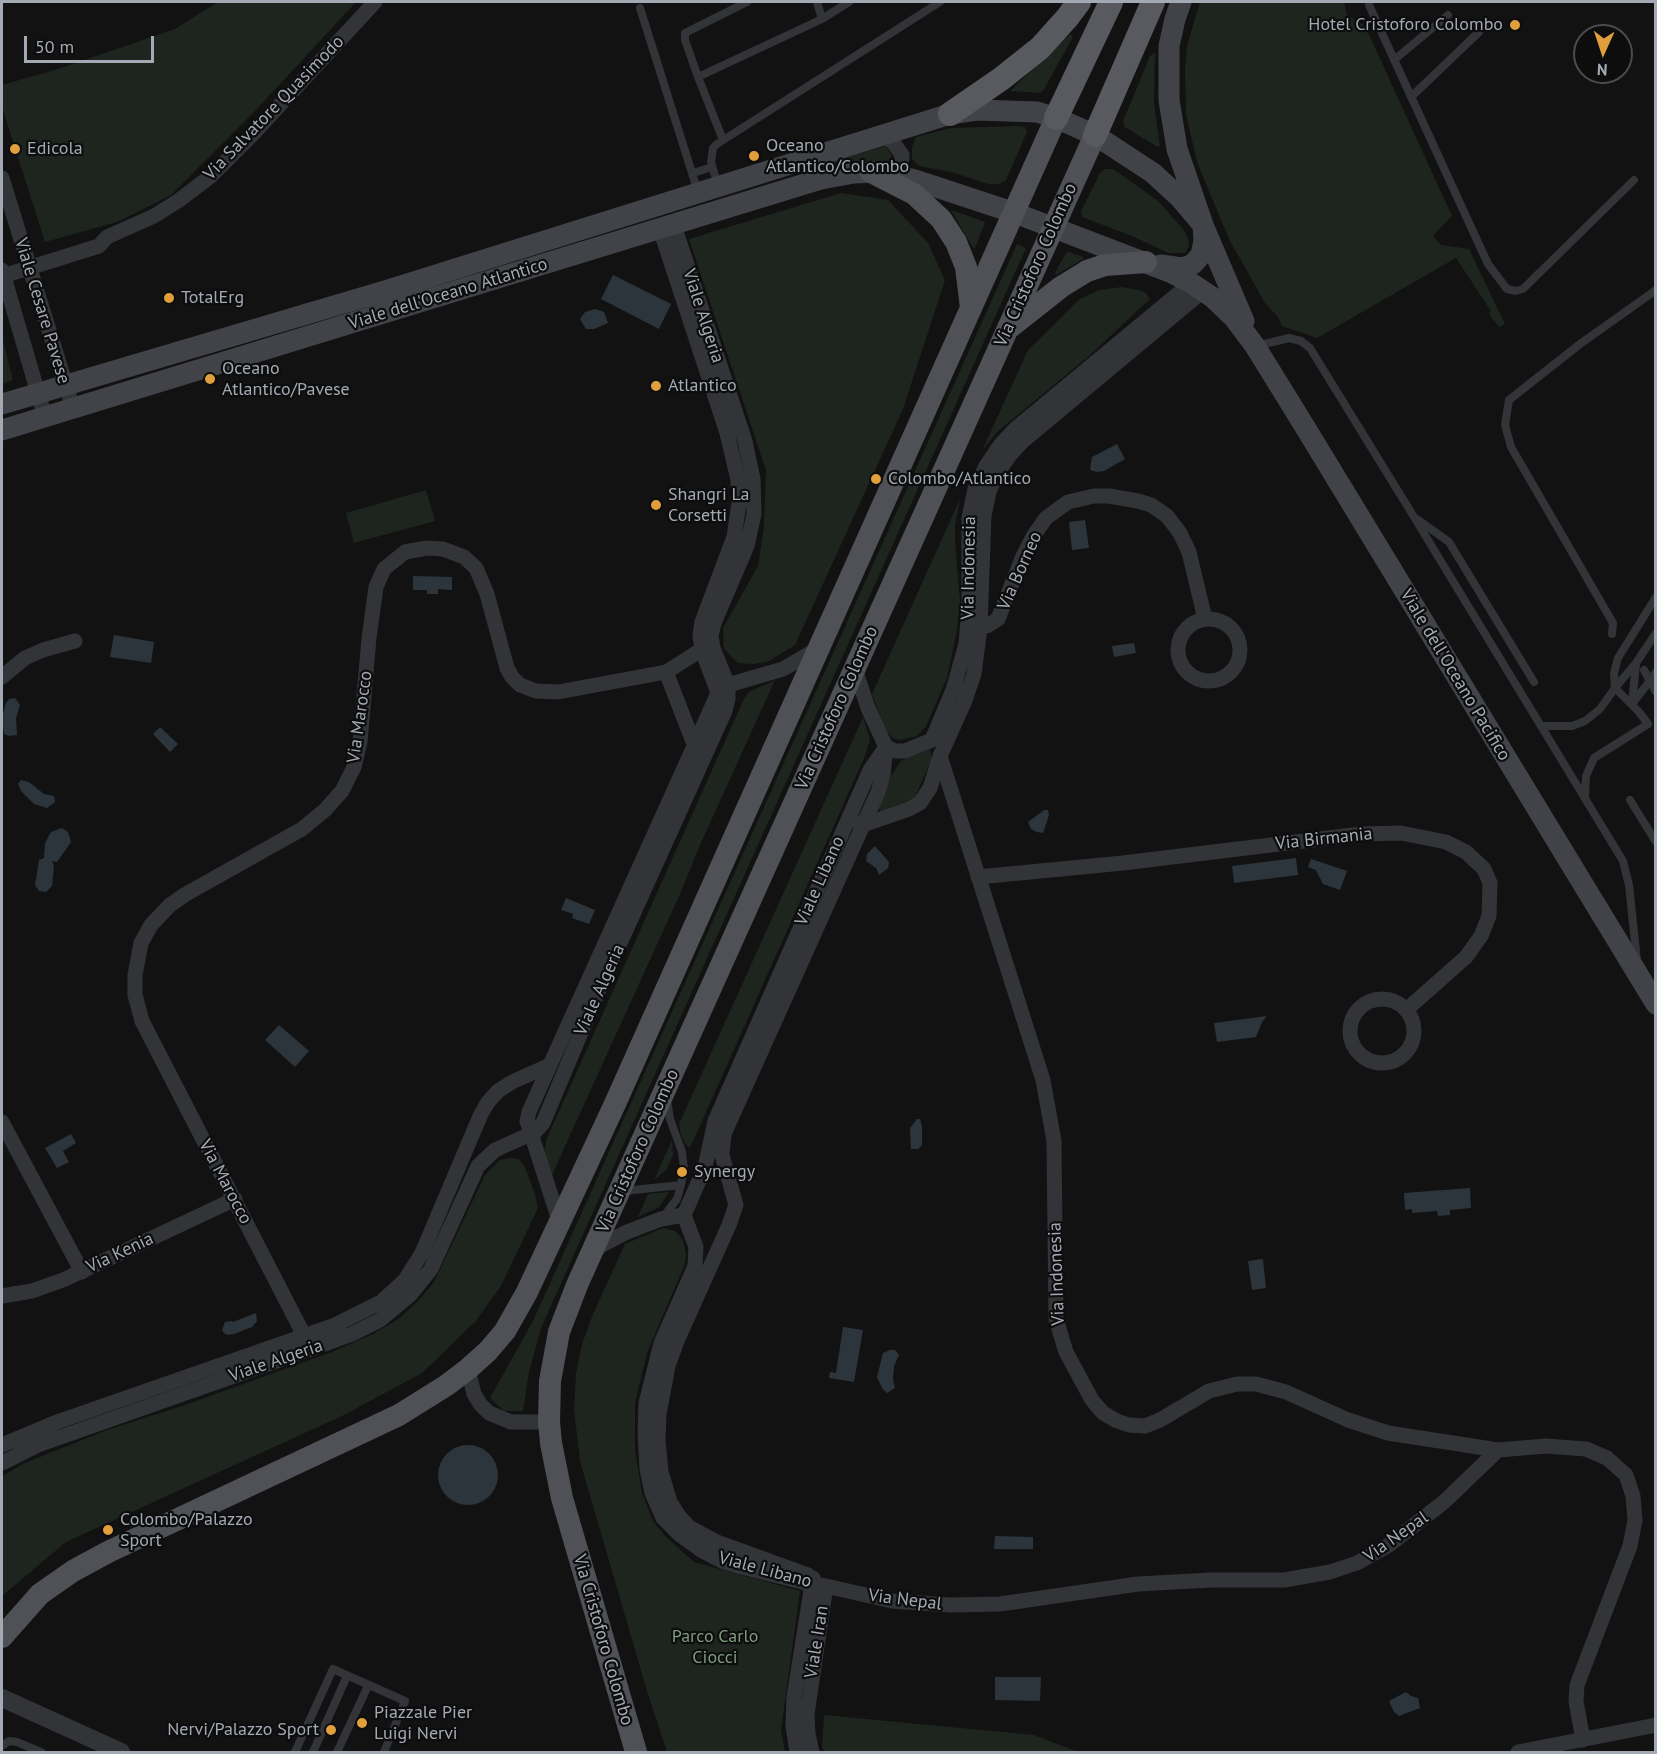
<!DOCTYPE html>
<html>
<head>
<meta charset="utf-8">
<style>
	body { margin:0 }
	#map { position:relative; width:1657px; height:1754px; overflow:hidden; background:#121213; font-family:"PT Sans",sans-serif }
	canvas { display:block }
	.frame { position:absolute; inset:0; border:3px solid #a4aab3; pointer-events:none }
	.north { position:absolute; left:1573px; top:24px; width:60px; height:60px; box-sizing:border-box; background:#0d0d0e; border:2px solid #494c50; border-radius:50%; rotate:183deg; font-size:16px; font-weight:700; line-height:24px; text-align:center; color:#a4aab3 }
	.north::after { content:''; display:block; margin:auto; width:21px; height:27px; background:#e19e3c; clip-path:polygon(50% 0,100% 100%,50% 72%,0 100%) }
	.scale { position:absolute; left:24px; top:36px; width:130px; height:27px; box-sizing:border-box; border:3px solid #a4aab3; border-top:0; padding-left:8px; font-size:18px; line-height:21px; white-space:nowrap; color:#a4aab3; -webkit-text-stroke:4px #0d0d0e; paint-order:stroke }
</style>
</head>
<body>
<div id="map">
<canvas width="1657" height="1754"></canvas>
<div class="frame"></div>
<div class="north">N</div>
<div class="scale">50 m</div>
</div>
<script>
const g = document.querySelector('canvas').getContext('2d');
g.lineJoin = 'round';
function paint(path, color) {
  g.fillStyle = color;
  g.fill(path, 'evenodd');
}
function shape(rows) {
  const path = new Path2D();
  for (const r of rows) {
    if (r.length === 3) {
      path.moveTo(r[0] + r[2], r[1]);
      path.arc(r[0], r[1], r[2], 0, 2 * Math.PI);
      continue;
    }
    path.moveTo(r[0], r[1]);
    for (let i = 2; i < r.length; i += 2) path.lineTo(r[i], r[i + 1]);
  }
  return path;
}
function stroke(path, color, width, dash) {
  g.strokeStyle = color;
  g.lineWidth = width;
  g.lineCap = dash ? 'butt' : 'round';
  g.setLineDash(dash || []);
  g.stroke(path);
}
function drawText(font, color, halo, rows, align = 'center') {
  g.font = font + ' "PT Sans",sans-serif';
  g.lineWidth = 4.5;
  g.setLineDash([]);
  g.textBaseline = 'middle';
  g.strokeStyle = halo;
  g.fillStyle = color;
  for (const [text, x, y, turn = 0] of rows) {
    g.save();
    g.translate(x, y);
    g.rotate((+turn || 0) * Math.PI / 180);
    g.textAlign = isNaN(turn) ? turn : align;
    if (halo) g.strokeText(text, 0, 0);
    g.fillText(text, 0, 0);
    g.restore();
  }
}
const green = shape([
	[218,2,356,2,254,112,171,195,117,222,45,242,2,107,2,85,58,69,175,29],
	[1200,2,1344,2,1347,15,1365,26,1452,216,1433,236,1441,245,1469,249,1505,324,1499,327,1491,317,1489,313,1491,311,1456,258,1317,338,1282,326,1278,317,1265,303,1229,239,1197,162,1186,114,1185,69,1187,46],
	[1070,34,1073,37,1044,89,1040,93,1010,91],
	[1155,53,1154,103,1160,147,1156,146,1125,127,1123,121,1150,56],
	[1019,126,1025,127,1027,132,1006,180,999,184,988,184,955,173,919,166,912,159,912,147,916,137,951,128],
	[886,146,892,156,892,162,855,163,825,168,818,165],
	[1105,169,1112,169,1119,173,1158,201,1183,229,1188,238,1189,246,1185,253,1168,253,1132,236,1082,217,1081,211,1100,173],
	[841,193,888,200,928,243,945,280,903,409,795,645,769,661,754,664,738,663,724,649,723,628,758,566,764,527,766,470,689,239],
	[951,210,985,222,975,248,973,248],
	[1017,244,1026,248,541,1328,529,1372,523,1411,504,1411,490,1398,533,1321],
	[1069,252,1083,257,1083,259,1056,275,1055,273,1066,253],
	[1122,287,1142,291,1146,293,1150,299,1090,355,997,432,982,451,1028,350,1080,299,1099,290],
	[2,337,13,380,2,384],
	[426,490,435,521,354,543,346,513],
	[960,499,955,526,955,541,960,601,957,630,947,678,926,726,917,736,899,740,893,738,885,729,872,694],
	[775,680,700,845,680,894,551,1177,544,1152,547,1138,743,701,749,692],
	[863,717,870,739,865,756,690,1148,685,1144,681,1135,679,1124],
	[928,750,931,751,932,759,914,799,881,811,878,809,879,802,890,778,901,761],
	[672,1140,673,1155,666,1170,654,1180],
	[509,1158,518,1159,524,1165,535,1194,538,1208,501,1286,475,1322,422,1373,344,1415,66,1542,2,1596,2,1476,25,1463,107,1430,185,1405,332,1352,373,1334,400,1318,420,1299,434,1282,485,1175,500,1160],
	[669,1192,659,1207,638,1217,648,1194],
	[663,1228,675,1231,683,1240,686,1256,684,1266,647,1353,635,1403,635,1451,642,1493,653,1521,665,1536,694,1562,800,1591,781,1730,785,1752,667,1752,647,1691,580,1461,574,1409,576,1374,582,1344,593,1314,625,1244],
	[824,1715,1034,1735,1078,1752,826,1752,822,1748]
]);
const water = shape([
	[613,275,671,304,659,329,601,299],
	[595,309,604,312,608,323,594,329,586,329,580,319,585,312],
	[1117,444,1125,459,1104,471,1097,472,1090,470,1092,457],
	[1085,520,1089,548,1072,550,1069,522],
	[413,576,452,577,452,590,438,589,438,594,427,594,427,590,413,590],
	[114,635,154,642,151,663,110,657],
	[1134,643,1136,653,1114,657,1112,646],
	[15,698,20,705,16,718,17,735,9,736,4,734,2,717,6,703,9,699],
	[160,727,178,744,170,752,153,734],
	[21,780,29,782,44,794,54,796,55,802,47,808,34,804,21,791,18,784],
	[1044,810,1048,810,1049,815,1043,833,1037,832,1031,829,1028,822],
	[62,828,68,832,71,842,57,862,52,861,54,866,52,886,46,892,39,891,35,885,39,860,44,858,45,843,51,832],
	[875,846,889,862,888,868,879,875,876,868,866,861,867,854],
	[1296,858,1298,875,1234,883,1232,866],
	[1311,859,1347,871,1340,890,1323,884,1316,870,1308,867],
	[566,898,595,910,589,924,572,918,573,914,561,910],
	[1267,1016,1262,1022,1256,1037,1217,1042,1214,1023],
	[279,1025,309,1051,295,1067,265,1040],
	[917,1119,920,1119,922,1126,922,1145,918,1149,911,1149,910,1128],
	[71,1134,76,1143,63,1151,69,1162,57,1168,45,1148],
	[1470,1188,1471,1208,1450,1210,1450,1215,1438,1216,1437,1211,1412,1213,1412,1209,1405,1210,1404,1193],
	[1263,1259,1266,1288,1252,1290,1248,1261],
	[256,1313,257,1321,252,1327,234,1334,227,1335,224,1333,222,1330,225,1322,231,1321,233,1322],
	[843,1327,863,1330,854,1382,829,1378,830,1372,836,1373],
	[890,1350,895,1350,899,1355,894,1366,893,1379,895,1388,887,1393,882,1388,877,1377,883,1353],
	[468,1475,30],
	[995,1536,1033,1537,1033,1549,994,1549],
	[995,1677,1041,1677,1040,1701,995,1700],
	[1406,1692,1411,1696,1418,1698,1420,1708,1399,1716,1394,1712,1389,1701]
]);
const service = shape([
	[817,2,822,19],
	[1369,5,1488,264,1507,289,1516,291,1523,289,1634,180],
	[640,8,698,192],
	[1394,60,1448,15],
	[698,77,685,40,685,33,747,2],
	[1411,97,1479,32],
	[723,140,698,77,822,19,849,2],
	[693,173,712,167],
	[718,186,711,162,713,148,717,144,940,2],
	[1256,346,1289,338,1301,341,1310,348,1414,517,1449,542,1534,682],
	[1414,517,1623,861,1629,885,1637,961],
	[1612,634,1613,623,1511,447,1505,425,1509,400,1580,344,1656,290],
	[1644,670,1656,692],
	[1632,704,1636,664],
	[1632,704,1649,682],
	[1541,726,1572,726,1585,721,1600,709,1615,688,1614,673,1618,658,1656,597],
	[1585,797,1586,776,1594,758,1648,724,1639,712,1615,688,1636,663,1656,633],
	[1630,800,1656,842],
	[624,1191,681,1185,684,1169,682,1152,670,1119,667,1101],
	[664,1216,677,1199,681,1185],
	[2,1746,9,1741,17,1742,41,1752],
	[295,1752,333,1669,405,1701,384,1752],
	[313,1752,347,1676],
	[337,1752,368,1686]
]);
const minor = shape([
	[878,138,886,138,893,142,902,155,901,166,897,176],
	[2,178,73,408],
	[2,270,45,417],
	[3,276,99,246,107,237,154,216,178,201,211,176,254,133,375,2],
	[1209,650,31],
	[971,627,987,626,998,619,1023,556,1034,535,1046,518,1068,502,1094,496,1109,496,1138,501,1151,505,1167,516,1180,533,1189,552,1205,619],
	[855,669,868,708,886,747,883,775,878,792,863,825,859,823],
	[666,672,709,645],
	[2,677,25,658,43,650,75,641],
	[720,691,728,685,783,669,819,648],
	[932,740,905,751,895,751,886,747,870,770,715,1121,705,1167,684,1215,696,1247,695,1266,661,1343,646,1403,645,1431,647,1469,652,1493,663,1518,680,1535,701,1550,722,1561,738,1566,806,1583,826,1586,892,1601,950,1605,1000,1604,1138,1584,1211,1580,1284,1580,1330,1572,1357,1563,1389,1545,1445,1501,1498,1450,1546,1446,1586,1449,1607,1458,1626,1475,1633,1496,1635,1520,1630,1546,1577,1685,1576,1701,1583,1740],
	[932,740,953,690,966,644,969,605,969,518,975,489,986,466,1001,444,1015,429,1191,283],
	[940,756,1043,1080,1054,1141,1056,1319,1066,1352,1092,1400,1103,1413,1117,1421,1129,1425,1145,1426,1160,1420,1209,1391,1237,1384,1256,1384,1286,1392,1348,1420,1388,1433,1498,1450],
	[978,877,1123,863,1361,834,1401,833,1446,842,1466,852,1484,869,1490,883,1489,916,1481,936,1466,957,1406,1010],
	[1382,1031,32],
	[550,1065,529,1112,527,1121,560,1223],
	[2,1122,82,1272],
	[594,1249,627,1232,661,1219,684,1215],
	[2,1296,32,1291,63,1280,235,1199],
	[309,1345,142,1021,135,995,135,975,141,943,151,925,170,905,186,894,302,829,325,810,342,791,354,767,360,742,369,638,376,587,384,569,405,552,427,548,443,549,464,557,476,568,487,594,507,668,512,677,520,685,536,691,558,692,666,672,694,744,697,746],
	[468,1369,474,1394,480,1404,489,1413,511,1422,549,1422],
	[2,1445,57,1422,335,1325,381,1302,405,1280,422,1253,481,1114,488,1102,498,1091,512,1082,550,1065,718,693,702,650,700,635,702,622,734,537,739,503,738,480,727,433,660,229],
	[2,1463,38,1445,311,1349,352,1334,380,1320,410,1295,431,1269,478,1166,495,1150,535,1132,543,1123,598,992,725,711,728,699,728,685,713,648,711,636,714,623,747,546,754,514,753,479,745,441,674,225],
	[808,1575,717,1542,689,1527,679,1516,670,1502,661,1472,658,1440,659,1414,668,1366,677,1341,729,1225,736,1205,722,1155,724,1134,863,825,909,809,920,803,930,788,940,756,964,703,974,674,980,628,984,516,989,492,996,475,1010,455,1023,441,1203,291],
	[797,1752,793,1726,794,1697,813,1578],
	[812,1752,808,1734,807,1714,826,1586],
	[1518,1752,1656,1725]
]);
const tertiary = shape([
	[2,1698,121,1752]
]);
const secondary = shape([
	[1161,265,1182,268,1193,264,1201,255,1204,241,1203,225,1177,149,1169,100,1169,46,1175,19,1181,2],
	[2,404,388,290,950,114,977,110,1037,112,1056,118,1095,135,1153,173,1179,197,1203,225,1244,321],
	[2,430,821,179,854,173,881,172,915,180,1015,213,1172,273,1191,283,1212,297,1234,318,1255,346,1305,427,1656,1004]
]);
const primary = shape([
	[871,172,914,194,941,219,956,242,966,267,971,308],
	[1009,328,1061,287,1087,271,1105,265,1146,262],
	[2,1637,40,1594,73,1571,108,1552,399,1415,447,1385,468,1369,488,1351,505,1331,527,1292,614,1106,1056,118],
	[636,1752,562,1498,551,1443,549,1422,550,1381,559,1332,577,1285,1095,135]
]);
const trunk = shape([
	[950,114,1001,79,1040,48,1067,18,1079,2],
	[1056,118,1111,2],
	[1095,135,1153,2]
]);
const serviceBridge = shape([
	[1649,682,1656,672]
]);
const markers = [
	[1515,25,6,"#e19e3c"],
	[15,149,6,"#e19e3c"],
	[754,156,6,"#e19e3c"],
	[169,298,6,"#e19e3c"],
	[210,379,6,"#e19e3c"],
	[656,386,6,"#e19e3c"],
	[876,479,6,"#e19e3c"],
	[656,505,6,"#e19e3c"],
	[682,1172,6,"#e19e3c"],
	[108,1530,6,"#e19e3c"],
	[362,1723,6,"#e19e3c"],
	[331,1730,6,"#e19e3c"]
];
const poiNames = [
	["Hotel Cristoforo Colombo",1503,25,"right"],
	["Oceano",766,146],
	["Atlantico/Colombo",766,167],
	["Edicola",27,149],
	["TotalErg",181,298],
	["Oceano",222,369],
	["Atlantico/Pavese",222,390],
	["Atlantico",668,386],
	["Colombo/Atlantico",888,479],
	["Shangri La",668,495],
	["Corsetti",668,516],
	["Synergy",694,1172],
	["Colombo/Palazzo",120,1520],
	["Sport",120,1541],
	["Piazzale Pier",374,1713],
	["Luigi Nervi",374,1734],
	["Nervi/Palazzo Sport",319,1730,"right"]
];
const streetNames = [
	["Via Salvatore Quasimodo",274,108,-46],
	["Via Cristoforo Colombo",1036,265,-66],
	["Viale dell'Oceano Atlantico",448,294,-17],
	["Viale Cesare Pavese",42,311,73],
	["Viale Algeria",703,316,72],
	["Via Indonesia",969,568,-89],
	["Via Borneo",1020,571,-66],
	["Viale dell'Oceano Pacifico",1455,675,59],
	["Via Cristoforo Colombo",837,708,-66],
	["Via Marocco",360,717,-82],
	["Via Birmania",1324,839,-6],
	["Viale Libano",820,881,-66],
	["Viale Algeria",600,990,-66],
	["Via Cristoforo Colombo",638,1151,-66],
	["Via Marocco",225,1182,62],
	["Via Kenia",120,1253,-25],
	["Via Indonesia",1057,1274,-92],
	["Viale Algeria",276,1361,-19],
	["Via Nepal",1396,1537,-35],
	["Viale Libano",765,1570,15],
	["Via Nepal",905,1600,7],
	["Via Cristoforo Colombo",603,1640,74],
	["Viale Iran",817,1642,-81]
];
const parkNames = [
	["Parco Carlo",715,1637],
	["Ciocci",715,1658]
];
paint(green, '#1e251f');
paint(water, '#2c353b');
stroke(service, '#333438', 8);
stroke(minor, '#333438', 15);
stroke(tertiary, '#333438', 18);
stroke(secondary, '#414348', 21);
stroke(primary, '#4f5157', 22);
stroke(trunk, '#585a60', 24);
stroke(serviceBridge, '#333438', 8);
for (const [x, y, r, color] of markers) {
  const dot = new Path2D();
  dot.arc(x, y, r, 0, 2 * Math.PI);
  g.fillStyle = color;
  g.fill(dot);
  stroke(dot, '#0d0d0e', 2);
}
drawText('18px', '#a4aab3', '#0d0d0e', poiNames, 'left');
drawText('18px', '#a4aab3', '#0d0d0e', streetNames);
drawText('18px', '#7d9c7d', '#0d0d0e', parkNames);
</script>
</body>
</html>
